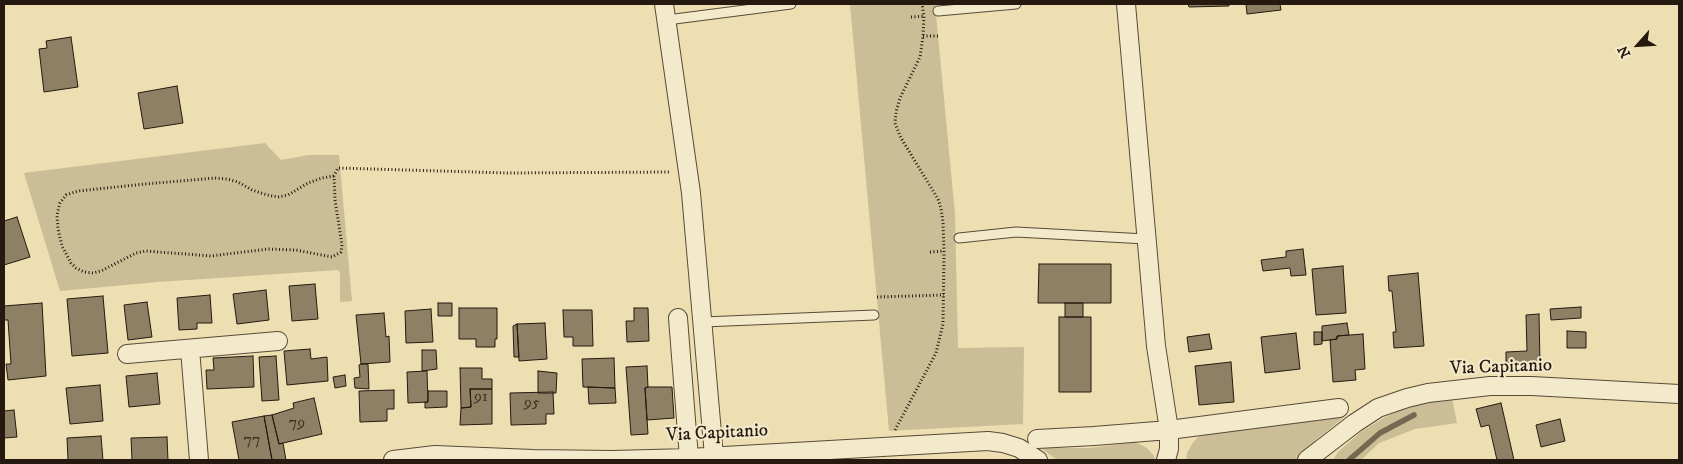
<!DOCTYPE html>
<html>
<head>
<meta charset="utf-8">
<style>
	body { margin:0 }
	#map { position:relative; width:1683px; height:464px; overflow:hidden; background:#eddfb1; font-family:"IM FELL DW Pica",serif }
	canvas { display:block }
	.frame { position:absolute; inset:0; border:5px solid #261910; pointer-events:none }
	.north { position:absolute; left:1613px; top:20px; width:50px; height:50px; -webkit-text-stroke:4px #f3eacc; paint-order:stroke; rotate:244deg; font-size:14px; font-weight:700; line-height:20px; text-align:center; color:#261910 }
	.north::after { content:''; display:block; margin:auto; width:18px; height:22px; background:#261910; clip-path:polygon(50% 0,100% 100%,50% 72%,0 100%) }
</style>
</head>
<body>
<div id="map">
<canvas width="1683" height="464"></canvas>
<div class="frame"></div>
<div class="north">N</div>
</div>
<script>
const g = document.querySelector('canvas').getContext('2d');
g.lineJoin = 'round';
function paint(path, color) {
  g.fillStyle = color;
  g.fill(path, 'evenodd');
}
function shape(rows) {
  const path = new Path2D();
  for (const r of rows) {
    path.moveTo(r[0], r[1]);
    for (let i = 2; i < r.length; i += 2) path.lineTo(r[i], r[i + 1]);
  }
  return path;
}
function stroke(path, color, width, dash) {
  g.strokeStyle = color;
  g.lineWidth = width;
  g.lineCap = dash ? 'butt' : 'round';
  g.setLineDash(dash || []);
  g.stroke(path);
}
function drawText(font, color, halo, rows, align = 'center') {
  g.font = font + ' "IM FELL DW Pica",serif';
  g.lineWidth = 4;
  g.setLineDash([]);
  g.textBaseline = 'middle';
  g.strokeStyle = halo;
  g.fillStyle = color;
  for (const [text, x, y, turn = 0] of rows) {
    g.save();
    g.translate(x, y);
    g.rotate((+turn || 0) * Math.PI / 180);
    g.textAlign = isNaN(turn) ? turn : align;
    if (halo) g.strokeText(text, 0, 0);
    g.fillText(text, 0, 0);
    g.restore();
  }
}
const green = shape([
	[850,4,935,4,955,214,958,348,1024,347,1023,424,889,431],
	[265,143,281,160,309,155,339,155,352,301,340,302,340,273,338,270,158,282,60,291,24,173],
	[1452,398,1457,423,1415,429,1379,443,1361,460,1333,460,1338,452,1362,431,1382,419,1407,407,1428,402],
	[1348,414,1317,439,1296,460,1186,460,1187,453,1192,444,1198,437,1208,434],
	[1135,442,1147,448,1154,456,1155,460,1057,460,1041,448,1090,448]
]);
const stream = shape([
	[1349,460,1380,433,1414,415]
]);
const building = shape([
	[1188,4,1229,4,1229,6,1189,7,1188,4],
	[1246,4,1280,4,1281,10,1247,14,1246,4],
	[71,37,78,87,44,92,39,49,47,48,46,41,71,37],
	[177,86,183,123,144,129,138,93,177,86],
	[17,217,30,257,4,265,4,221,17,217],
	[1303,249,1306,275,1291,276,1290,268,1263,271,1261,260,1286,257,1286,251,1303,249],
	[1039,264,1111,264,1111,303,1038,303,1039,264],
	[1343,266,1346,313,1316,315,1312,269,1343,266],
	[1418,273,1424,346,1394,348,1393,332,1396,332,1392,291,1389,291,1388,276,1418,273],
	[315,284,318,319,292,321,289,286,315,284],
	[266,290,269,320,237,324,233,294,266,290],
	[210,295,212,323,197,323,197,329,179,330,177,298,210,295],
	[103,296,108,353,72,356,67,299,103,296],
	[147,302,152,337,128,340,124,305,147,302],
	[42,303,46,376,8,380,6,364,11,364,8,320,4,320,4,306,42,303],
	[438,303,452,303,452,316,438,316,438,303],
	[1065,303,1083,303,1083,317,1065,317,1065,303],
	[1581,307,1581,318,1551,320,1550,309,1581,307],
	[459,308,497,308,497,339,495,339,495,347,476,347,476,339,459,339,459,308],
	[634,308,648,308,649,341,627,342,626,321,634,321,634,308],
	[431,309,433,342,406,343,405,311,431,309],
	[563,310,592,310,593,346,573,346,573,337,564,337,563,310],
	[384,313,386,337,389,336,390,362,361,364,356,315,384,313],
	[1539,314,1540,364,1506,365,1506,352,1527,351,1526,315,1539,314],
	[1059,317,1091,317,1091,392,1059,392,1059,317],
	[545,323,547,359,519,361,517,324,545,323],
	[1347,323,1349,335,1337,336,1337,339,1322,341,1322,326,1347,323],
	[517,324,519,357,514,357,513,326,517,324],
	[1567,331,1586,332,1586,348,1567,348,1567,331],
	[1314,332,1322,332,1322,344,1314,345,1314,332],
	[1296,333,1300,369,1265,373,1261,337,1296,333],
	[1209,334,1212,349,1189,352,1187,337,1209,334],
	[1363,334,1365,369,1355,370,1356,380,1333,382,1330,340,1337,339,1337,336,1363,334],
	[310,349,311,359,327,357,328,381,287,385,284,351,310,349],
	[422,350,436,350,437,369,422,371,422,350],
	[253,356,254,387,207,389,206,370,214,370,213,358,253,356],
	[276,356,279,400,262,401,259,357,276,356],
	[614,358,615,388,583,387,582,359,614,358],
	[1231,362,1234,402,1199,405,1195,366,1231,362],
	[361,364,368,364,369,389,355,388,354,378,360,377,359,365,361,364],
	[647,366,648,387,645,388,648,434,631,435,626,367,647,366],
	[460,368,482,368,482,379,492,379,492,389,470,389,471,407,461,408,460,368],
	[427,371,428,402,408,403,407,372,427,371],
	[538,371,557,373,556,393,538,393,538,371],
	[157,373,160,404,129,407,126,376,157,373],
	[345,375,346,386,335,388,333,377,345,375],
	[100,385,103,421,70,424,66,388,100,385],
	[588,387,615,388,616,403,589,404,588,387],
	[648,387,672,387,674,418,647,420,645,388,648,387],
	[470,389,492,389,492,424,460,425,461,408,471,407,470,389],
	[394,390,394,409,387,409,387,421,360,422,359,391,394,390],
	[428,391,447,391,447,407,425,408,425,402,428,402,428,391],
	[553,392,554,414,546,414,546,424,511,425,510,393,553,392],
	[314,398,322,434,279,444,272,415,294,408,293,403,314,398],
	[1501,403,1514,460,1497,460,1489,425,1481,427,1476,409,1501,403],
	[14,410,17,437,4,438,4,411,14,410],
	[272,415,279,444,283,443,286,460,272,460,264,416,272,415],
	[264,416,272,460,239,460,232,422,264,416],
	[1560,419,1565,441,1541,447,1536,425,1560,419],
	[101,436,103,460,68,460,67,438,101,436],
	[167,437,168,460,132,460,131,438,167,437]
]);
const path = shape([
	[911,17,924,16],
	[923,36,938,36],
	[334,176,322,178,308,183,288,195,278,197,267,195,252,190,238,182,227,179,215,178,145,184,78,191,66,195,60,203,57,215,58,229,62,246,71,263,76,268,84,272,93,273,101,271,136,253,146,251,211,256,268,249,296,250,332,257,341,252,342,245,335,200,334,176,338,168,508,173,671,172],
	[930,252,944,251],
	[877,297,944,295],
	[895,430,936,353,943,324,944,251,943,222,941,208,938,199,901,138,895,123,896,112,900,98,920,57,923,36,924,16,922,4]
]);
const lane = shape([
	[938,11,1016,4],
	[667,20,791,4],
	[959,238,1016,232,1146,239],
	[703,322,874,315]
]);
const street = shape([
	[664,4,691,193,714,456],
	[1126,4,1156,346,1169,430,1169,449,1166,460],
	[678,318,689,458],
	[190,349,199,460],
	[127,354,278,341],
	[1037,439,1094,436,1169,430,1339,408],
	[393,460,435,455,533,459,612,460,689,458,988,441,1003,443,1019,448,1038,460],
	[1307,460,1355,423,1378,408,1407,398,1428,393,1490,386,1532,386,1679,394]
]);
const numberNames = [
	["91",481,398],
	["95",532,404],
	["79",297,424],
	["77",252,441]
];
const streetNames = [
	["Via Capitanio",1501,368,-2],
	["Via Capitanio",717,434,-3]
];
paint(green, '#cbbd96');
stroke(stream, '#756850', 5.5);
paint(building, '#8d8064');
stroke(building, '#261910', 1);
stroke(lane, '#584a38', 11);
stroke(street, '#584a38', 20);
stroke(path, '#261910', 3, [1, 2.5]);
stroke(lane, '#f3eacc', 9);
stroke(street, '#f3eacc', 18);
drawText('16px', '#403325', null, numberNames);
drawText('19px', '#261910', '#f3eacc', streetNames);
</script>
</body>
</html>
